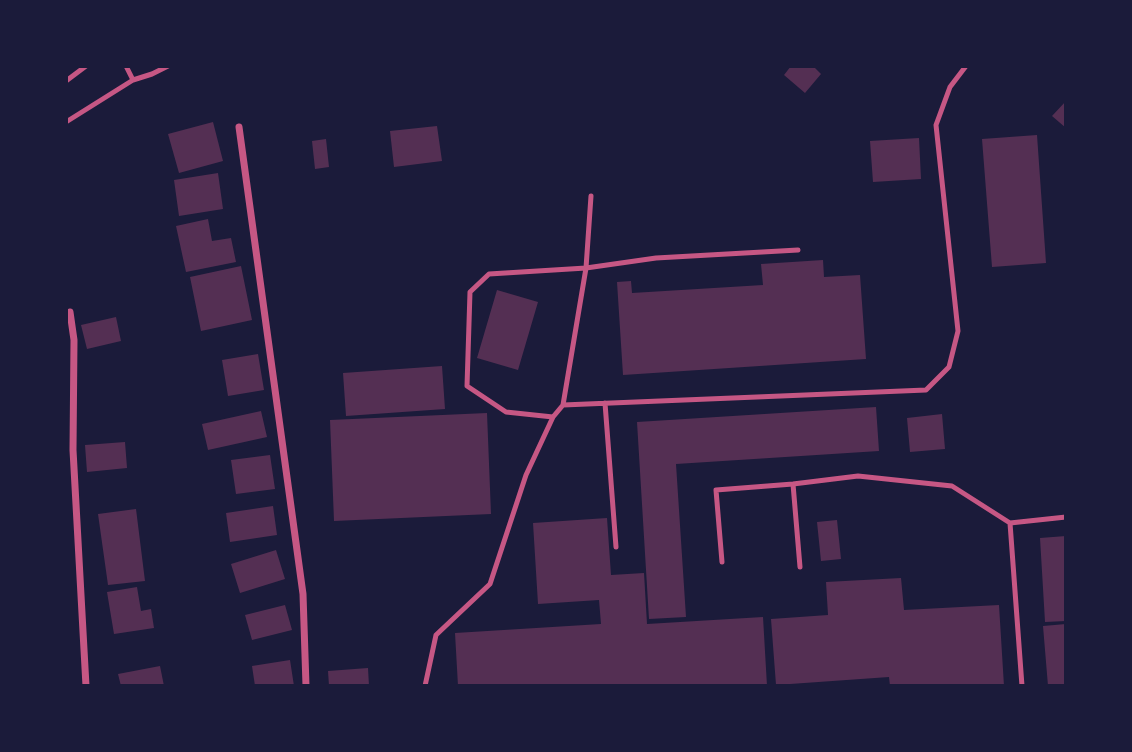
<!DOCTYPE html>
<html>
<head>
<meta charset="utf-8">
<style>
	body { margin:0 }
	#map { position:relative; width:1132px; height:752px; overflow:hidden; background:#1b1b3a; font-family:"Sofia Sans Condensed",sans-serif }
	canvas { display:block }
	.frame { position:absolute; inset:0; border:68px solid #1b1b3a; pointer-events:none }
</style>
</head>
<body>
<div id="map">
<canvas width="1132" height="752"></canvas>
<div class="frame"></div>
</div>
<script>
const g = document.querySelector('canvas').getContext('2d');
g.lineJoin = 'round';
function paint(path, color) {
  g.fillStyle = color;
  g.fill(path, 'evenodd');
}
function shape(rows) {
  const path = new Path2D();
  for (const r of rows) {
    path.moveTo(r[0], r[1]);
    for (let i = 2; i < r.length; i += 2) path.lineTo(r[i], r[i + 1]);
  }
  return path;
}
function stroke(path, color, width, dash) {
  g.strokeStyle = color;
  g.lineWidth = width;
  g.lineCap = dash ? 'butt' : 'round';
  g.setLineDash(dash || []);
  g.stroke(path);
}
const building = shape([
	[791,66,813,66,821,74,805,93,784,75],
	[1066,101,1066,128,1052,116],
	[213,122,223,161,179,173,168,134],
	[437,126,442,161,394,167,390,131],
	[1037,135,1046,263,992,267,982,139],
	[919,138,921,179,873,182,870,141],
	[326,139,329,167,315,169,312,141],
	[218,173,223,209,179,216,174,180],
	[208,219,212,241,231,238,236,262,186,272,176,226],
	[823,260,824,277,860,275,866,359,623,375,617,282,631,281,632,293,763,285,761,264],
	[241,266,252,320,201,331,190,277],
	[497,290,538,302,518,370,477,358],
	[116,317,121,341,87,349,81,325],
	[258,354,264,390,228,396,222,360],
	[442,366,445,409,346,416,343,373],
	[876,407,879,451,676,464,686,617,649,619,637,422],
	[261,411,267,437,208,450,202,424],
	[487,413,491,514,334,521,330,420],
	[942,414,945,449,910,452,907,418],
	[125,442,127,468,87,472,85,445],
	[270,455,275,489,236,494,231,460],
	[273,506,277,535,230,542,226,513],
	[136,509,145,581,108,585,98,514],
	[607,518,611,575,644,573,647,624,763,617,767,686,458,686,455,633,601,624,599,600,538,604,533,523],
	[837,520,841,559,821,561,817,522],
	[1066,536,1066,621,1045,622,1040,538],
	[276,550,285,579,240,593,231,564],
	[901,578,904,610,999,605,1004,686,890,686,889,677,776,685,771,619,828,615,826,582],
	[137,587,141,611,151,609,154,628,114,634,107,592],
	[285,605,292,630,252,640,245,615],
	[1066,624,1066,686,1048,686,1043,626],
	[290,660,294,686,255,686,252,666],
	[160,666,164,686,121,686,118,674],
	[368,668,369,686,329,686,328,671]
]);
const service = shape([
	[133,80,152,74,168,66],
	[66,81,86,66],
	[66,122,133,80,126,66],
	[605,403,616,547],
	[563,405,926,390,949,367,958,331,936,125,950,87,966,66],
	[553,417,506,412,467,386,470,292,489,274,586,268,656,258,798,250],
	[793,484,800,567],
	[722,562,716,490,793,484,858,476,952,486,1010,523],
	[425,686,436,635,490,584,526,475,553,417,563,405,586,268,591,196],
	[1022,686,1010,523,1066,517]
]);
const minor = shape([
	[239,127,303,594,306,686],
	[70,312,74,340,73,450,86,686]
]);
paint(building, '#542f53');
stroke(service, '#c65784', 5);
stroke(minor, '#c65784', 7);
</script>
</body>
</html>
